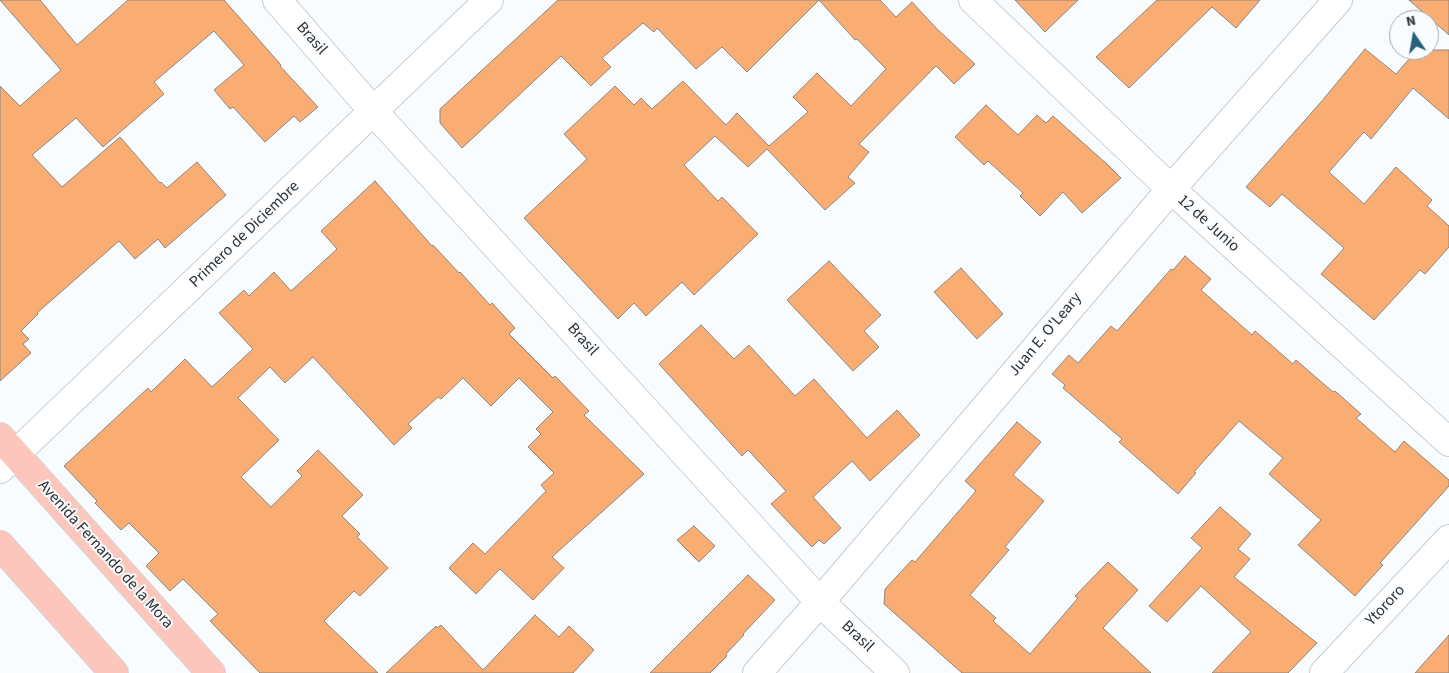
<!DOCTYPE html>
<html>
<head>
<meta charset="utf-8">
<style>
	body { margin:0 }
	#map { position:relative; width:1449px; height:673px; overflow:hidden; background:#f9fcff; font-family:"Source Sans 3",sans-serif }
	canvas { display:block }
	.north { position:absolute; left:1389px; top:10px; width:50px; height:50px; box-sizing:border-box; background:#f9fcff; border:1px solid #a8aaad; border-radius:50%; rotate:348deg; font-size:14px; font-weight:700; line-height:20px; text-align:center; color:#2e3033 }
	.north::after { content:''; display:block; margin:auto; width:18px; height:22px; background:#29617b; clip-path:polygon(50% 0,100% 100%,50% 72%,0 100%) }
</style>
</head>
<body>
<div id="map">
<canvas width="1449" height="673"></canvas>
<div class="north">N</div>
</div>
<script>
const g = document.querySelector('canvas').getContext('2d');
g.lineJoin = 'round';
function paint(path, color) {
  g.fillStyle = color;
  g.fill(path, 'evenodd');
}
function shape(rows) {
  const path = new Path2D();
  for (const r of rows) {
    path.moveTo(r[0], r[1]);
    for (let i = 2; i < r.length; i += 2) path.lineTo(r[i], r[i + 1]);
  }
  return path;
}
function stroke(path, color, width, dash) {
  g.strokeStyle = color;
  g.lineWidth = width;
  g.lineCap = dash ? 'butt' : 'round';
  g.setLineDash(dash || []);
  g.stroke(path);
}
function drawText(font, color, halo, rows, align = 'center') {
  g.font = font + ' "Source Sans 3",sans-serif';
  g.lineWidth = 4;
  g.setLineDash([]);
  g.textBaseline = 'middle';
  g.strokeStyle = halo;
  g.fillStyle = color;
  for (const [text, x, y, turn = 0] of rows) {
    g.save();
    g.translate(x, y);
    g.rotate((+turn || 0) * Math.PI / 180);
    g.textAlign = isNaN(turn) ? turn : align;
    if (halo) g.strokeText(text, 0, 0);
    g.fillText(text, 0, 0);
    g.restore();
  }
}
const building = shape([
	[0,0,40,0,77,45,128,0,224,0,281,65,280,66,318,107,300,122,294,116,265,142,233,107,230,109,214,90,244,65,214,31,154,82,164,94,103,147,76,118,32,155,62,187,120,137,160,183,161,182,167,188,197,162,226,195,165,248,158,239,135,259,119,241,37,313,38,314,21,331,29,339,23,344,31,353,0,381,0,86,20,106,61,70,0,0],
	[558,0,819,0,747,72,722,47,696,69,657,28,654,32,643,23,602,58,611,67,591,86,561,56,462,148,440,123,440,109,558,0],
	[819,0,880,0,896,17,912,2,937,29,975,64,954,84,936,66,859,144,869,152,848,177,855,183,825,210,767,149,748,167,715,136,684,165,718,201,722,197,758,234,694,295,682,282,646,316,634,303,618,319,524,218,587,159,564,134,615,86,634,105,641,98,652,109,683,81,726,125,737,113,769,146,808,112,793,97,817,73,851,106,886,69,857,39,855,40,819,0],
	[1015,0,1078,0,1045,32,1015,0],
	[1157,0,1260,0,1236,28,1212,7,1129,88,1096,57,1157,0],
	[1409,0,1449,0,1449,35,1409,0],
	[1365,49,1396,74,1417,50,1449,50,1449,119,1413,88,1371,139,1364,132,1329,172,1364,204,1396,167,1432,200,1427,206,1449,226,1449,247,1425,274,1420,270,1374,320,1321,274,1344,248,1282,194,1270,207,1246,187,1321,102,1365,49],
	[986,105,1018,135,1037,115,1046,123,1053,116,1108,165,1121,178,1082,213,1063,192,1040,216,1020,196,1023,193,988,161,984,165,955,137,986,105],
	[375,181,432,246,433,245,459,273,460,272,490,305,492,303,515,328,509,334,553,378,555,376,589,411,584,415,644,474,552,557,564,568,533,600,500,569,476,594,449,568,473,543,485,554,546,491,541,485,554,473,528,447,541,434,536,429,553,412,519,378,491,406,463,378,441,399,438,397,408,424,412,428,394,445,313,357,285,383,270,367,238,398,279,440,241,477,271,507,302,476,297,471,318,450,363,495,342,516,360,534,357,537,388,568,360,596,354,591,324,621,378,673,260,673,210,621,218,614,183,579,170,591,146,566,159,553,129,523,121,530,95,503,97,501,64,466,148,388,151,392,185,359,212,387,253,349,219,313,244,290,249,296,274,272,291,291,337,249,321,231,375,181],
	[1185,256,1211,279,1201,290,1252,335,1255,331,1293,364,1296,360,1333,392,1335,391,1361,414,1356,418,1395,452,1404,441,1449,480,1449,486,1380,563,1383,565,1355,596,1298,545,1321,520,1269,474,1283,458,1239,421,1194,472,1196,473,1178,494,1119,442,1122,439,1063,388,1065,385,1052,374,1069,355,1078,363,1111,326,1117,331,1171,269,1173,270,1185,256],
	[829,261,881,315,864,331,879,347,853,371,787,300,829,261],
	[961,268,1003,314,977,339,934,292,961,268],
	[701,325,734,359,749,345,795,396,814,379,867,438,897,410,920,435,870,481,852,461,813,497,841,528,824,544,819,540,812,547,771,504,786,491,748,450,742,456,659,364,701,325],
	[1017,422,1041,442,1013,475,1044,501,1005,547,1009,550,970,595,996,618,993,621,1030,654,1078,598,1075,596,1108,562,1138,590,1103,628,1151,673,962,673,884,604,885,589,912,560,915,562,976,491,965,481,1017,422],
	[1220,507,1251,534,1238,549,1250,559,1234,577,1317,643,1288,673,1212,673,1251,632,1201,586,1167,622,1149,606,1202,548,1191,538,1220,507],
	[694,526,715,546,699,562,677,540,694,526],
	[748,575,775,600,743,634,744,635,726,654,727,656,710,673,650,673,748,575],
	[535,615,559,637,569,626,594,650,573,673,386,673,436,626,437,628,441,625,483,670,535,615],
	[1449,635,1449,673,1415,673,1449,635]
]);
const minor = shape([
	[277,0,374,112,820,602,895,673],
	[973,0,1171,189,1449,442],
	[0,469,489,0],
	[757,673,820,602,1171,189,1338,0],
	[1324,673,1449,539]
]);
const major = shape([
	[0,437,211,673],
	[0,545,114,673]
]);
const streetNames = [
	["Brasil",311,39,49],
	["12 de Junio",1208,224,42],
	["Primero de Diciembre",245,235,-44],
	["Juan E. O'Leary",1046,335,-50],
	["Brasil",582,340,48],
	["Avenida Fernando de la Mora",105,555,48],
	["Ytororo",1386,606,-47],
	["Brasil",857,637,43]
];
paint(building, '#f9ad72');
stroke(building, '#8d8681', 1);
stroke(minor, '#c7cdd3', 30);
stroke(major, '#d5d6d6', 30);
stroke(minor, '#fff', 28);
stroke(major, '#fdc6bc', 28);
drawText('16px', '#2e3033', '#f9fcff', streetNames);
</script>
</body>
</html>
